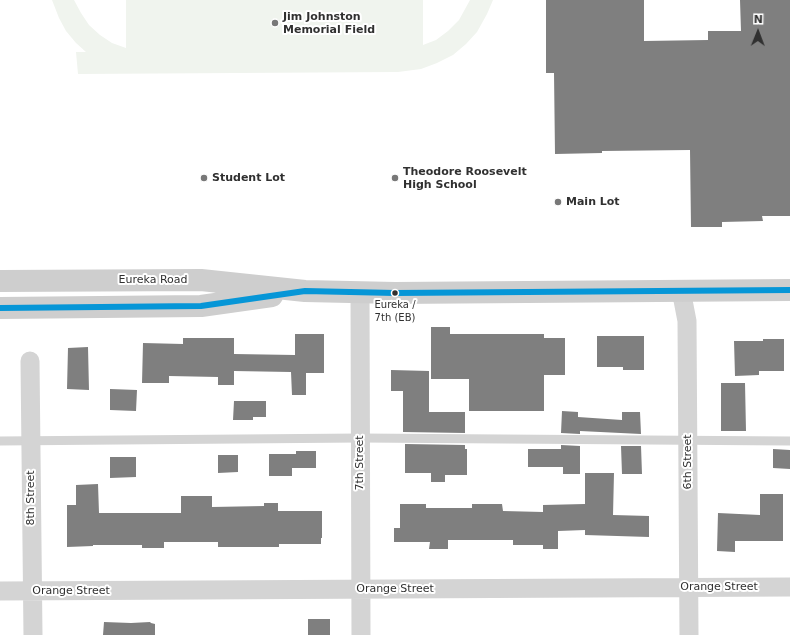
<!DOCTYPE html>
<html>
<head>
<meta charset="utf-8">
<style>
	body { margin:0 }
	#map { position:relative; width:790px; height:635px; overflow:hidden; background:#fff; font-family:"DejaVu Sans",sans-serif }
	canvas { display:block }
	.north { position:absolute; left:738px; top:12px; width:40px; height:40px; -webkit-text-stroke:3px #fff; paint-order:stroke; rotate:1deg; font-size:11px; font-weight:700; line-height:16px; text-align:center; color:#303030 }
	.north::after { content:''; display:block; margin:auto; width:14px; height:18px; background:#303030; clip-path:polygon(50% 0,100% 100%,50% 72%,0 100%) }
</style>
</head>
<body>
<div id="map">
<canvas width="790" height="635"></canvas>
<div class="north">N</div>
</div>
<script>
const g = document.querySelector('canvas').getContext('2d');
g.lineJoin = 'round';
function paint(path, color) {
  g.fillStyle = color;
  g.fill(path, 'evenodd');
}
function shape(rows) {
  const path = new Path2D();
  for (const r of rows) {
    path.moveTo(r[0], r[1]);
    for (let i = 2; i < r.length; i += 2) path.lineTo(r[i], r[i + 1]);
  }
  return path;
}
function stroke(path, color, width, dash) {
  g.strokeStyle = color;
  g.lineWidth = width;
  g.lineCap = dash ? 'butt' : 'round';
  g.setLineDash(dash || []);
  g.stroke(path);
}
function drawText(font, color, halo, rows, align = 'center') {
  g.font = font + ' "DejaVu Sans",sans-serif';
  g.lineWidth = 4;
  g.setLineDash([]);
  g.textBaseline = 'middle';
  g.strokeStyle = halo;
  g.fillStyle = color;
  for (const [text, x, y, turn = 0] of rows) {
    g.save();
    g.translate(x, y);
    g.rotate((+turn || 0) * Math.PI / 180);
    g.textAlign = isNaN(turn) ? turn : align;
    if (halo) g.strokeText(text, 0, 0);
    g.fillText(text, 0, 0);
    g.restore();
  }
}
const green = shape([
	[52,0,74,0,81,13,89,25,100,35,112,43,126,48,126,0,423,0,423,45,436,40,448,31,459,20,470,0,493,0,487,14,477,32,466,44,453,55,437,63,421,69,398,72,78,74,76,52,86,52,76,43,66,31,59,18]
]);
const building = shape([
	[546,0,644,0,644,41,708,40,708,31,741,31,740,0,790,0,790,216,762,216,763,221,722,222,722,227,691,227,690,150,602,151,602,153,555,154,554,73,546,73],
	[431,327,450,327,450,334,544,334,544,338,565,338,565,375,544,375,544,411,469,411,469,379,431,379],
	[295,334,324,334,324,373,306,373,306,395,292,395,291,372,234,371,234,385,218,385,218,377,169,376,169,383,142,383,143,343,183,344,183,338,234,338,234,354,295,355],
	[597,336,644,336,644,370,623,370,623,367,597,367],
	[763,339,784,339,784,371,759,371,759,375,735,376,734,341,763,341],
	[88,347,89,390,67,389,68,348],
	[391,370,429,371,429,412,465,412,465,433,403,432,403,391,391,391],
	[721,383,745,383,746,431,721,431],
	[110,389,137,390,136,411,110,410],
	[234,401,266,401,266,417,253,417,253,420,233,420],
	[562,411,578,412,578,417,622,420,622,412,640,412,641,434,580,431,580,434,561,433],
	[405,444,465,445,465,449,467,449,467,475,445,475,445,482,431,482,431,473,405,473],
	[561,445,580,446,580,474,563,474,563,467,528,467,528,449,561,449],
	[621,446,641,446,642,474,622,474],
	[773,449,790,450,790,469,773,468],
	[296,451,316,451,316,468,292,468,292,476,269,476,269,454,296,454],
	[218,455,238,455,238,472,218,473],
	[110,457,136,457,136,477,110,478],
	[585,473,614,473,613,515,649,516,649,537,585,535,585,530,558,531,558,549,543,549,543,545,513,545,513,540,448,540,448,549,429,549,430,542,394,542,394,528,400,528,400,504,426,504,426,508,472,508,472,504,502,504,503,511,543,512,543,505,585,504],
	[98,484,99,513,181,513,181,496,212,496,212,507,264,506,264,503,278,503,278,511,322,511,322,538,321,538,321,544,279,544,279,547,218,547,218,542,164,542,164,548,142,548,142,545,93,545,93,546,67,547,67,505,76,505,76,485],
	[760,494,783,494,783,541,735,541,735,552,717,551,718,513,760,515],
	[308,619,330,619,330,635,308,635],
	[104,622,131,623,150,622,151,623,155,624,155,635,103,635]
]);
const service = shape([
	[0,441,360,438,790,441]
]);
const minor = shape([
	[681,290,687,321,689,635],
	[360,292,361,635],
	[30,361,33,635],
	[0,591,790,587]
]);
const secondary = shape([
	[0,281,201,280,305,291,395,293,790,290],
	[0,308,201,306,272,296]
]);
const bus1 = shape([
	[0,308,201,306,305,291,395,293,790,290]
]);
const markers = [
	[275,23,4,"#787878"],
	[204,178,4,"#787878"],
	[395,178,4,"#787878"],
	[558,202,4,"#787878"],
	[395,293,3.5,"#303030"]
];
const busNames = [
	["Eureka /",395,305],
	["7th (EB)",395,318]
];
const poiNames = [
	["Jim Johnston",283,17],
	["Memorial Field",283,30],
	["Theodore Roosevelt",403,172],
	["High School",403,185],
	["Student Lot",212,178],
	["Main Lot",566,202]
];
const streetNames = [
	["Eureka Road",153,280],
	["6th Street",688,462,-90],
	["7th Street",360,463,-90],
	["8th Street",31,498,-90],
	["Orange Street",719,587],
	["Orange Street",395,589],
	["Orange Street",71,591]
];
paint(green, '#f0f4ee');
paint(building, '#7f7f7f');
stroke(service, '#d4d4d4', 9);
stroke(minor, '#d4d4d4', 19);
stroke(secondary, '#cecece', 22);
stroke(bus1, '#0696d7', 6);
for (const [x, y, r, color] of markers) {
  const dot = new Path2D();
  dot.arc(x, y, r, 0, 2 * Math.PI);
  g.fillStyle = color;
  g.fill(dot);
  stroke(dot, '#fff', 1.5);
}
drawText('10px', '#303030', '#fff', busNames);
drawText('bold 11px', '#303030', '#fff', poiNames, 'left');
drawText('11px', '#303030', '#fff', streetNames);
</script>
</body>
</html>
